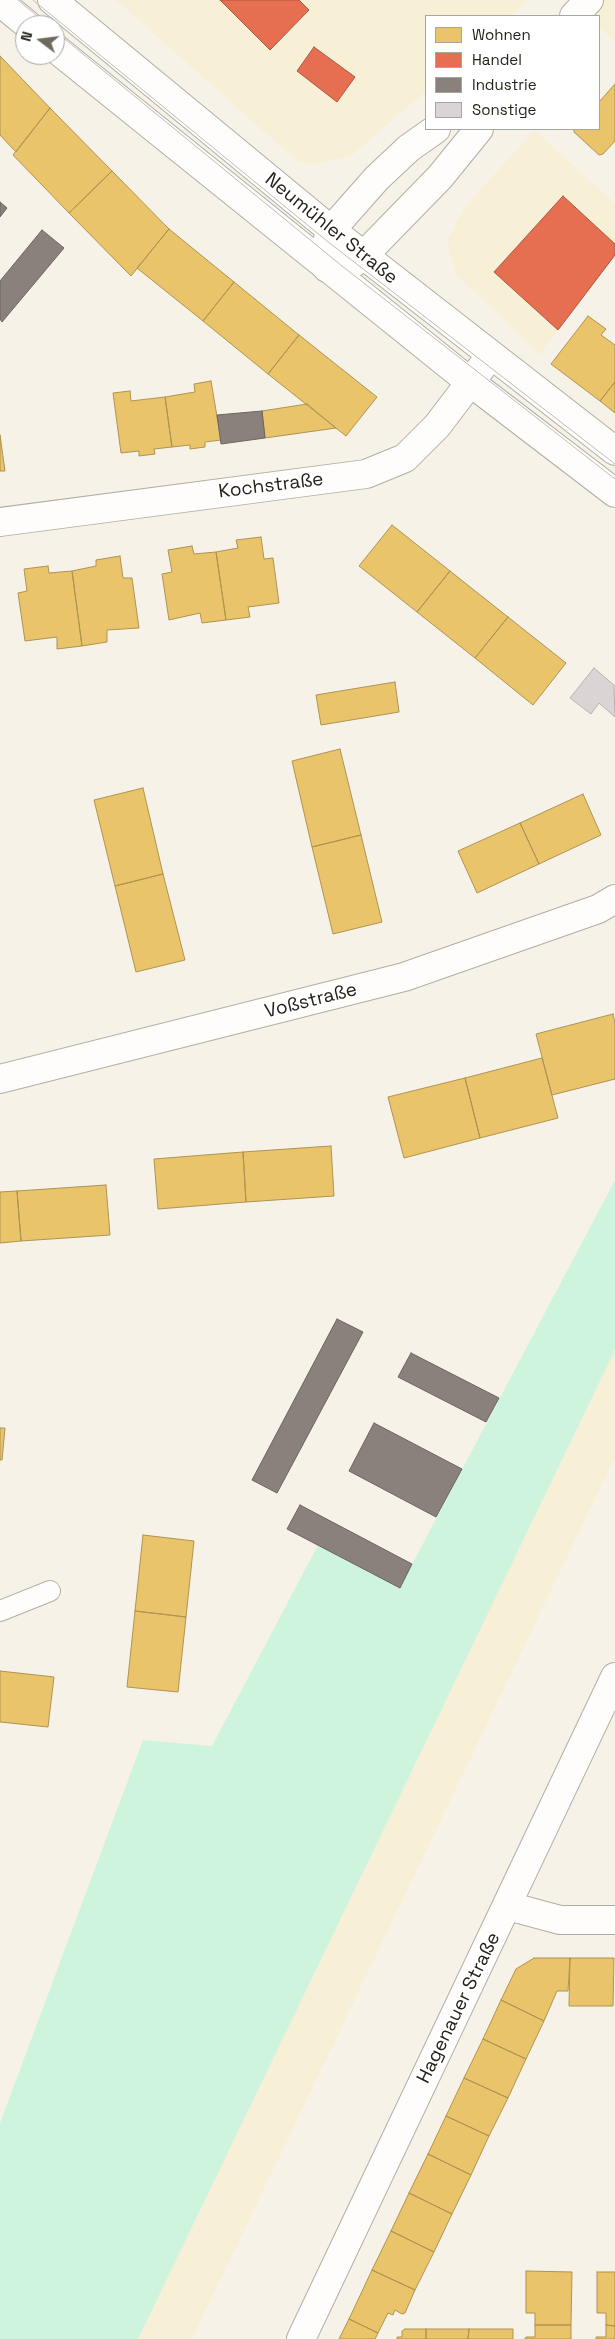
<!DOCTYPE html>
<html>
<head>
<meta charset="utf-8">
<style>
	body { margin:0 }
	#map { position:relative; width:615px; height:2339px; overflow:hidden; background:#f7f2e7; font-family:"Space Grotesk",sans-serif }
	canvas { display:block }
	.legend { position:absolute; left:425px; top:15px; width:175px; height:115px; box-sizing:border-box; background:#fff; border:1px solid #a8a6a2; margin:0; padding:6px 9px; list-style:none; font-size:15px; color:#252117 }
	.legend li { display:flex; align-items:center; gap:10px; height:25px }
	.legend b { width:25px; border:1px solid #a8a6a2 }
	.north { position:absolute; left:15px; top:15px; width:50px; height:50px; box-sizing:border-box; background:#fff; border:1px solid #a8a6a2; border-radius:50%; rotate:285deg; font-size:14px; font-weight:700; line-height:20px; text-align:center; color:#252117 }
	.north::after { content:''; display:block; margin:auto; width:18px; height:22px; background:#6e6a60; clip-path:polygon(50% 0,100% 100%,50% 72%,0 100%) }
</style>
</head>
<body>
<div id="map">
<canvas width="615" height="2339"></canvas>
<ul class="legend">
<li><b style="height:14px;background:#e9c46a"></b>Wohnen</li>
<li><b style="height:14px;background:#e76f51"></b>Handel</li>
<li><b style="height:14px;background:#8a817c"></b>Industrie</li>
<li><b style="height:14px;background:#dad4d4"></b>Sonstige</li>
</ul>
<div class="north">N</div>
</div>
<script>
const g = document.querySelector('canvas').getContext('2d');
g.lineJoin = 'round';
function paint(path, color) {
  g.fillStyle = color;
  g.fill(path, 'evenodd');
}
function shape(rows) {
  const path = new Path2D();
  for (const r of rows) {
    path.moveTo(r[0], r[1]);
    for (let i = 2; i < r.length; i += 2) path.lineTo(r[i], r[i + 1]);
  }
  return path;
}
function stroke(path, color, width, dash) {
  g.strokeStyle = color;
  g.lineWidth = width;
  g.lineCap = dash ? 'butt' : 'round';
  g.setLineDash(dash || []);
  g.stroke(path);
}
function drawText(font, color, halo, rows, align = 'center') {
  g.font = font + ' "Space Grotesk",sans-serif';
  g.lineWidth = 5;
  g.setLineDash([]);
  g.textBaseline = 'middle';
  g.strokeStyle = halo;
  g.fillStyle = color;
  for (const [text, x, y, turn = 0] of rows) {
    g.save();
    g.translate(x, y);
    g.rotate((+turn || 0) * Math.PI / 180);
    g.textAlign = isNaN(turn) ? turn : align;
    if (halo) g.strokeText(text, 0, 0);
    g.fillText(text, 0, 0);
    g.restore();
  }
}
const built = shape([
	[116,0,529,0,511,16,426,16,426,91,351,156,314,165,297,161],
	[567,0,615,0,615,42,599,27,599,16,586,16],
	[534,130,615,203,615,256,539,355,455,273,447,242,463,209],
	[615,1350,615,1457,192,2339,138,2339]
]);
const green = shape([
	[615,1180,615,1350,138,2339,0,2339,0,2123,143,1740,212,1746,318,1545,400,1587]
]);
const homes = shape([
	[0,56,50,108,16,152,0,135,0,56],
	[615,84,615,141,603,154,599,155,574,132,574,129,599,129,599,102,615,84],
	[50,108,112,171,69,213,13,155,50,108],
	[112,171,169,229,131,276,69,213,112,171],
	[169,229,234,282,203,321,137,268,169,229],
	[234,282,299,335,268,374,203,321,234,282],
	[588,316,606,329,601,335,615,345,615,382,600,401,551,364,588,316],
	[299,335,377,397,346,436,268,374,299,335],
	[211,381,221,440,205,442,205,447,190,449,190,445,172,447,165,397,195,392,194,384,211,381],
	[615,382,615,413,600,401,615,382],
	[130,391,131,401,165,397,172,447,154,449,155,454,139,456,139,451,121,453,113,393,130,391],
	[307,404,336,428,265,438,262,411,307,404],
	[0,435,5,471,0,471,0,435],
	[392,525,450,571,417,612,359,566,392,525],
	[261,537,264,559,273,558,279,603,248,607,250,617,226,620,216,552,238,548,236,540,261,537],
	[192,546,194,554,216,552,226,620,202,623,200,613,169,620,162,574,172,572,168,550,192,546],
	[120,556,123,578,132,578,139,628,107,630,107,642,82,646,72,571,96,566,96,560,120,556],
	[48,566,49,573,72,571,82,646,57,649,57,637,25,641,18,593,27,591,24,569,48,566],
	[450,571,508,617,475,658,417,612,450,571],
	[508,617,566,663,533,705,475,658,508,617],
	[395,682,399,712,321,725,316,695,395,682],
	[340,749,361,835,312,847,292,761,340,749],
	[143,788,163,874,115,886,94,800,143,788],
	[583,794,601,835,539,864,520,823,583,794],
	[520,823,539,864,477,893,458,851,520,823],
	[361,835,382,922,333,934,312,847,361,835],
	[163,874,185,960,136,972,115,886,163,874],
	[613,1014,615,1023,615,1079,552,1095,536,1034,613,1014],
	[542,1058,558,1118,480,1138,465,1078,542,1058],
	[465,1078,480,1138,404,1158,388,1097,465,1078],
	[331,1146,334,1196,246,1202,243,1152,331,1146],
	[243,1152,246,1202,158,1209,154,1159,243,1152],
	[106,1185,110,1235,21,1241,17,1191,106,1185],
	[17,1191,21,1241,0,1243,0,1192,17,1191],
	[0,1428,5,1428,2,1460,0,1460,0,1428],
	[143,1535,194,1541,186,1617,135,1611,143,1535],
	[135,1611,186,1617,178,1692,127,1687,135,1611],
	[0,1671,54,1677,48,1727,0,1722,0,1671],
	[534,1958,570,1958,568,1991,557,1991,544,2021,501,2000,516,1969,534,1958],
	[570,1958,614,1958,613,2006,569,2006,570,1958],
	[501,2000,544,2021,526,2059,483,2039,501,2000],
	[483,2039,526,2059,508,2098,464,2078,483,2039],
	[464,2078,508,2098,489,2136,446,2116,464,2078],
	[446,2116,489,2136,471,2175,428,2154,446,2116],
	[428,2154,471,2175,452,2214,409,2193,428,2154],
	[409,2193,452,2214,434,2252,391,2231,409,2193],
	[391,2231,434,2252,415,2290,372,2270,391,2231],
	[372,2270,415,2290,405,2313,402,2314,395,2310,393,2315,388,2313,378,2333,349,2319,372,2270],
	[526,2271,572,2272,571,2325,535,2325,535,2313,526,2313,526,2271],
	[597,2272,615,2272,615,2326,606,2325,606,2313,597,2313,597,2272],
	[349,2319,378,2333,375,2339,339,2339,349,2319],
	[535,2325,571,2325,571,2339,525,2339,526,2337,535,2337,535,2325],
	[606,2325,615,2326,615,2339,596,2339,596,2337,606,2337,606,2325],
	[405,2329,426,2329,426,2339,397,2339,397,2337,402,2337,402,2331,405,2329],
	[426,2329,469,2329,468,2339,426,2339,426,2329],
	[469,2329,513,2329,513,2339,468,2339,469,2329]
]);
const shops = shape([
	[220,0,299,0,309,10,270,50,220,0],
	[314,47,355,77,337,102,297,71,314,47],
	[563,196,615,244,615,255,558,330,494,272,563,196]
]);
const industry = shape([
	[0,202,7,208,0,217,0,202],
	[42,230,64,248,2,322,0,319,0,281,42,230],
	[262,411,265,438,221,444,217,415,262,411],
	[337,1319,363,1332,277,1493,252,1480,337,1319],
	[411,1353,499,1398,486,1422,398,1377,411,1353],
	[374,1423,462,1469,436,1517,349,1471,374,1423],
	[300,1505,412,1564,400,1588,287,1529,300,1505]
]);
const building = shape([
	[594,668,614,685,615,717,599,703,591,714,570,698,594,668]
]);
const lane = shape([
	[0,1611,50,1591]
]);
const street = shape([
	[574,16,589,0],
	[436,129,409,148,377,178,331,230,324,252,327,268,355,262,363,256,440,177,479,129],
	[0,522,366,474,405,458,437,426,491,355],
	[0,1079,404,977,598,909,615,899],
	[508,1906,560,1920,615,1920],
	[301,2339,615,1677]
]);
const secondary = shape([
	[52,0,331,230,615,451],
	[0,2,28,25],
	[55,48,470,382,615,493]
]);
const tram = shape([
	[18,0,48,25],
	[33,0,327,241,615,464],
	[55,31,342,266,615,479]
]);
const streetNames = [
	["Neumühler Straße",331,229,39],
	["Kochstraße",271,486,-7],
	["Voßstraße",311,1001,-14],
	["Hagenauer Straße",459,2008,-64]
];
paint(built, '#f8efd7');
paint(green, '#cff4de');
paint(homes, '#e9c46a');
stroke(homes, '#ae9351', 1);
paint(shops, '#e76f51');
stroke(shops, '#ad5840', 1);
paint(industry, '#8a817c');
stroke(industry, '#6c645e', 1);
paint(building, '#dad4d4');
stroke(building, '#b7b1b0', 1);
stroke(lane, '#b2aea4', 22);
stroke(street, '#b2aea4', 30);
stroke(secondary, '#b2aea4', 30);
stroke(lane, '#fefdfb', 20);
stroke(street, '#fefdfb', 28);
stroke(secondary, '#fefdfb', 28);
stroke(tram, '#bdbcb8', 1);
drawText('19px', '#252117', '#fff', streetNames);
</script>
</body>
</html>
